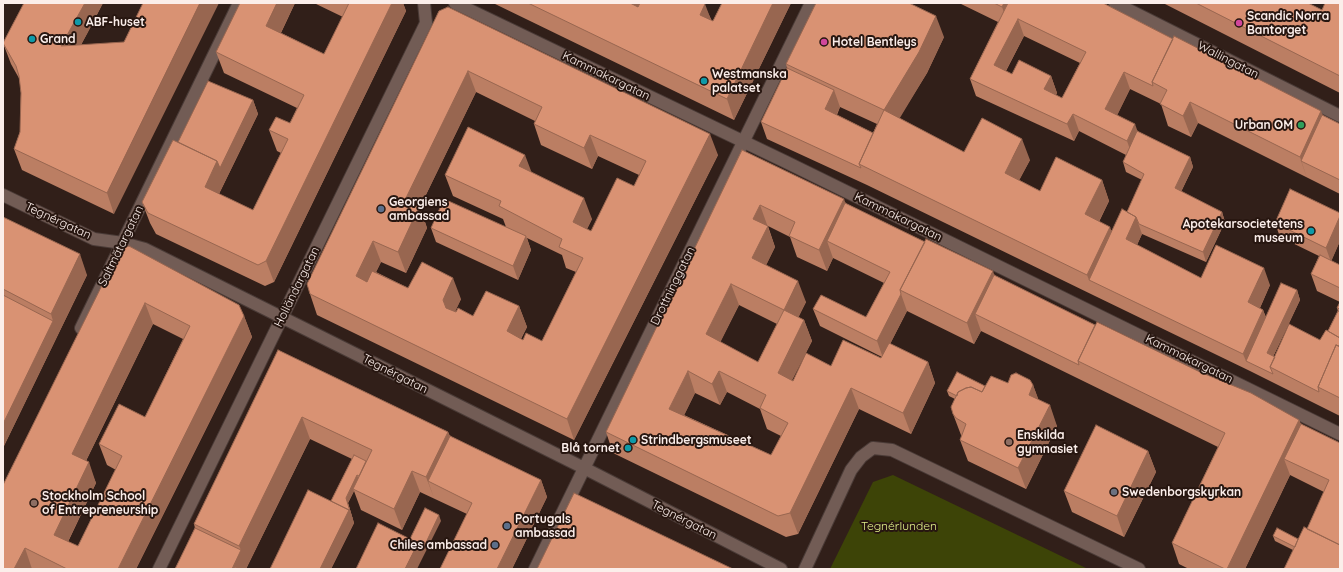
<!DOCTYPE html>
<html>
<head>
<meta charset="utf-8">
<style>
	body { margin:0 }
	#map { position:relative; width:1343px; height:572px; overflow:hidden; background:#311f19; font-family:Quicksand,sans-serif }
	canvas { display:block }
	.frame { position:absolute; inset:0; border:4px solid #fbeeea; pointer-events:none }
</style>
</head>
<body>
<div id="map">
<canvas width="1343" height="572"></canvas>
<div class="frame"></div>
</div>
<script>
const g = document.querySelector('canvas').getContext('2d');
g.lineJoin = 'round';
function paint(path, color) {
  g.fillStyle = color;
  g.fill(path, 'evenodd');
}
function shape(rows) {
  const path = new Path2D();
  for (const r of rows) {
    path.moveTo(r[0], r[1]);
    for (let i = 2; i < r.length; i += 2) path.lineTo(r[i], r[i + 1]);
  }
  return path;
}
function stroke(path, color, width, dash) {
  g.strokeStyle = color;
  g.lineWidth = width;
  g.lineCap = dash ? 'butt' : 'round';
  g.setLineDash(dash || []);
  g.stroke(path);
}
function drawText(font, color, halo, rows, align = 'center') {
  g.font = font + ' Quicksand,sans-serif';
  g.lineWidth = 4;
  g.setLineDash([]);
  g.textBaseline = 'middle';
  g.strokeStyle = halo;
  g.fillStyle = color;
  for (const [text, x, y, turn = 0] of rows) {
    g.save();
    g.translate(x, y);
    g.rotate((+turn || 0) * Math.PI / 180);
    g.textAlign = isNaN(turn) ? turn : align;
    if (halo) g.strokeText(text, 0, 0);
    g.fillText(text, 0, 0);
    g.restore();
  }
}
const green = shape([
	[893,475,1088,569,830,569,873,482]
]);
const minor = shape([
	[455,3,786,162,1340,434],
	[1115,3,1340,116],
	[3,195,94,239,123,243,145,249,584,468,781,569],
	[81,328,239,3],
	[159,569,426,23,424,3],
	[535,569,811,3],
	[805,569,851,470,861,457,873,448,892,450,1139,569]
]);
const wall = shape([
	[24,3,103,3,81,45,114,214,22,170,14,149,20,132,21,93,20,80,11,64,3,43],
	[295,3,281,33,324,54,343,17,314,3,403,3,406,11,274,282,265,286,156,234,150,223,142,202,178,142,253,100,258,114,219,194,253,210,281,153,277,151,269,130,290,123,297,108,224,73,216,52],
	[493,3,703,3,712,21,713,21,722,3,791,3,734,120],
	[959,3,1103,3,1340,124,1340,194,1198,123,1191,137,1168,126,1161,104,1130,89,1117,115,1137,131,1190,157,1193,167,1181,192,1222,212,1225,222,1206,262,1142,234,1137,245,1201,278,1270,285,1260,308,1263,310,1266,317,1297,290,1300,300,1273,357,1275,357,1320,340,1328,331,1338,311,1337,308,1340,302,1317,291,1311,274,1319,256,1280,237,1275,223,1340,213,1340,241,1331,261,1340,265,1340,416,1250,371,1095,296,867,185,767,139,761,122,787,68,786,64,944,37,927,73,899,118,964,152,1030,160,1019,180,1040,191,1102,180,1109,201,1099,222,1111,231,1127,212,1142,180,1126,172,1123,162,1126,155,1079,131,1074,141,976,96,970,79,998,22],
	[1024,36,1080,63,1062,98,1056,95,1057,93,1051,76,1012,74,1006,71],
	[840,107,877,124,873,133,837,115],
	[1163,3,1308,3,1322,10,1340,3,1340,93],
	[439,11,718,155,574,440,317,315,310,294],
	[476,92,535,121,534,124,541,145,592,169,598,156,639,175,634,186,591,231,587,229,592,219,531,172,445,175,453,196,503,219,506,227,431,228,436,242,518,280,531,250,527,238,562,255,566,268,576,272,542,341,523,340,521,339,527,327,519,306,473,316,455,311,461,299,408,288,376,272,381,262,406,273,427,228,420,207],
	[742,150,845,203,1095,325,1299,420,1301,424,1340,443,1340,569,1293,550,1275,541,1273,536,1298,539,1307,529,1324,492,1290,475,1245,569,1189,569,1179,564,1172,543,1218,447,981,331,974,344,907,311,890,344,928,362,935,383,911,434,859,409,798,534,786,537,613,453,606,432],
	[768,226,790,237,797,257,827,271,833,258,884,283,866,317,813,309,820,326,882,357,881,358,831,366,793,381,792,380,812,341,804,320,798,317,806,302,766,265,775,247],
	[739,305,777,324,758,362,720,342],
	[727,392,760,409,767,429,781,436,771,455,684,415,695,393,720,405],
	[3,217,87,275,3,448],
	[120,249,244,316,252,337,136,569,3,569],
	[153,324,183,339,145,417,99,444,107,465,116,470,78,546,68,542,96,483,86,461],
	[278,350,448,432,450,436,541,480,547,497,512,569,440,569,467,514,420,492,402,530,361,510,354,491,348,503,354,523,331,569,270,569,331,501,352,459,310,439,246,569,175,569,195,528,194,524],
	[1008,383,1033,385,1038,399,1057,426,1026,489,968,461,960,440,962,436,961,435,953,414,955,399,949,396,947,391],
	[1148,451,1156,472,1124,537,1072,512,1064,491]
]);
const shadedWall = shape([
	[85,3,103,3,87,34,68,67,61,46],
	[200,3,219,3,114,214,107,193],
	[277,3,295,3,274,47,266,26],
	[392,3,403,3,406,11,274,282,266,261],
	[626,3,642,3,633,22],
	[773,3,791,3,734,120,727,99],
	[1004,3,1022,3,1010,28,1002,7],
	[705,4,713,25,700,15],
	[936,16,944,37,927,73,892,131,884,110],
	[1018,19,1024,36,1000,82,994,65],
	[468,71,476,92,420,207,427,228,406,273,398,252,405,200],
	[1124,72,1130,89,1112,126,1105,109],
	[1051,76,1057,93,1050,106,1044,89],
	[834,90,840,107,831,126,825,109],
	[253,100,258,114,212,208,205,187,217,161],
	[1190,102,1198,123,1191,137,1183,116],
	[1321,111,1329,132,1301,161,1307,178,1300,157],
	[1073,114,1079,131,1074,141,1067,124],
	[1135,124,1141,141,1133,158,1127,141],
	[710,134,718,155,574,440,567,419],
	[590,135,598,156,592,169,584,148],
	[1022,139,1030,160,1012,194,1005,173],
	[525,155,533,176,519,166],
	[1190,157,1193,167,1178,198,1175,188],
	[1102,180,1109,201,1092,235,1085,214],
	[584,198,592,219,580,243,573,222],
	[844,199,852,220,827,241,833,258,827,271,819,250],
	[760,205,775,247,759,280,752,258,753,219],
	[1222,212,1225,222,1206,262,1203,252],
	[1340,216,1340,241,1331,262,1326,248],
	[1136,217,1142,234,1132,256,1126,239],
	[1110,227,1118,248,1089,280,1087,275],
	[526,236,531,250,518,280,513,266],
	[373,241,381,262,364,297,356,276],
	[80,254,87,275,3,448,3,424,53,321,51,314],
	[1264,268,1270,285,1255,319,1248,302],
	[993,271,1000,292,975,314,981,331,974,344,967,323],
	[453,278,461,299,451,321,443,300],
	[798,281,806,302,792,331,784,310],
	[731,284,739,305,714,355,706,334],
	[1297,290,1300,300,1270,363,1267,353],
	[901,294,907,311,883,358,877,341],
	[145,303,153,324,79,475,72,454],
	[519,306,527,327,514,352,507,331],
	[1263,310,1269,327,1246,361,1243,354],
	[244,316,252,337,136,569,118,569],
	[804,320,812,341,785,394,778,373],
	[928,362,935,383,911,434,903,413],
	[688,371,695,393,677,430,669,409],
	[719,371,727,392,720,405,712,384],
	[1033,385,1041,406,1029,395],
	[851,388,859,409,798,534,790,513],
	[1050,405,1057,426,1026,489,1018,468],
	[302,417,310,439,246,569,232,569,241,550,239,546],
	[1299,420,1307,441,1284,459,1290,475,1245,569,1227,569],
	[448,432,456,453,428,481,434,498,426,477],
	[1148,451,1156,472,1124,537,1117,516],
	[89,462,96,483,61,556,54,535],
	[412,471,420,492,402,530,394,509],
	[357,475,359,480,353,489,354,491,348,503,354,523,331,569,320,569,346,498],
	[541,480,547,497,512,569,497,569],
	[439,515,441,521,417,569,405,569,418,543],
	[25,548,32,569,14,569]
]);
const building = shape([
	[24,3,85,3,61,46,124,42,143,3,200,3,107,193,14,149,20,132,21,93,19,76,16,66,3,43,24,3],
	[240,3,277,3,266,26,324,54,349,3,392,3,266,261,258,265,148,213,142,202,173,140,217,161,205,187,253,210,288,139,269,130,276,117,290,123,304,95,216,52,240,3],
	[528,3,630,3,638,7,640,3,703,3,705,4,700,15,713,21,722,3,773,3,727,99,528,3],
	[816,3,909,3,936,16,919,52,884,110,786,64,816,3],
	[994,3,1004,3,1002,7,994,3],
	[1008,3,1103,3,1173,39,1152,82,1153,86,1124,72,1105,109,1135,124,1127,141,1073,114,1067,124,970,79,1008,3],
	[1018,19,1086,52,1062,98,1044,89,1051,76,1019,60,1012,74,994,65,1018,19],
	[1196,3,1308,3,1322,10,1325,3,1340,3,1340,76,1196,3],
	[448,7,710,134,567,419,310,294,307,284,439,11,448,7],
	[468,71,542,107,534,124,584,148,590,135,646,161,634,186,617,178,591,231,573,222,584,198,519,166,525,155,468,127,445,175,501,201,499,206,562,239,559,247,583,258,542,341,526,333,523,340,507,331,519,306,486,291,473,316,458,308,456,312,446,308,443,300,453,278,422,262,408,288,372,271,367,282,356,276,373,241,398,252,419,207,405,200,468,71],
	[1174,36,1321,111,1300,157,1190,102,1183,116,1160,104,1167,90,1152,82,1174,36],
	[787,68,834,90,825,109,873,133,859,164,861,168,761,122,787,68],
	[208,81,253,100,220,168,217,161,178,142,208,81],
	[884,110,964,152,982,118,1022,139,1005,173,1040,191,1056,157,1102,180,1085,214,1110,227,1087,275,859,164,884,110],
	[1322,115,1340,124,1340,180,1301,161,1322,115],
	[1137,131,1190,157,1175,188,1222,212,1203,252,1139,224,1136,217,1127,212,1144,174,1123,162,1137,131],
	[742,150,844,199,819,250,789,236,795,222,760,205,753,219,768,226,752,258,798,281,784,310,804,320,778,373,793,381,806,353,831,366,843,340,881,358,889,343,928,362,903,413,851,388,790,513,778,516,606,432,742,150],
	[731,284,784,310,758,362,706,334,731,284],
	[688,371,712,384,719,371,766,395,760,408,788,423,771,455,669,409,688,371],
	[1290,189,1340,213,1340,216,1326,248,1275,223,1290,189],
	[444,199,526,236,513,266,431,228,444,199],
	[845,203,925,242,900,290,901,294,877,341,813,309,821,295,866,317,890,272,827,241,845,203],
	[1122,209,1136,217,1126,239,1201,278,1216,245,1264,268,1248,302,1263,310,1243,354,1089,280,1122,209],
	[3,217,80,254,51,314,3,289,3,217],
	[926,239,993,271,967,323,900,290,926,239],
	[129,246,239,305,244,316,118,569,67,569,25,548,14,569,3,569,3,485,120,249,129,246],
	[145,303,190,326,145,417,119,404,99,444,122,456,78,546,54,535,89,462,72,454,145,303],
	[1320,255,1340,265,1340,288,1311,274,1320,255],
	[994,275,1095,325,1078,361,1079,365,975,314,994,275],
	[1281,283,1297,290,1267,353,1275,357,1270,367,1273,374,1246,361,1281,283],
	[3,295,53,321,3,424,3,295],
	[1340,302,1340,309,1337,308,1340,302],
	[1338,311,1340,312,1340,338,1328,331,1338,311],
	[1097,322,1200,372,1251,393,1299,420,1227,569,1225,569,1172,543,1225,433,1078,361,1097,322],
	[1289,324,1320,340,1326,330,1340,338,1340,344,1339,346,1336,345,1318,387,1319,392,1270,367,1289,324],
	[1336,345,1340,347,1340,398,1318,387,1336,345],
	[278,350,448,432,426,477,412,471,394,509,353,489,372,450,302,417,239,546,194,524,278,350],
	[957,372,985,386,982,392,971,387,966,388,958,392,957,396,947,391,957,372],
	[1016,373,1030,380,1033,385,1029,395,1050,405,1018,468,960,440,966,424,956,418,953,414,951,407,958,392,966,388,971,387,982,392,991,376,1008,383,1011,375,1016,373],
	[1301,424,1340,443,1340,545,1307,529,1329,480,1284,459,1301,424],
	[1096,425,1148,451,1117,516,1064,491,1096,425],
	[450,436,541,480,497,569,440,569,472,503,428,481,450,436],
	[354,455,366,461,359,476,357,475,346,498,352,518,349,510,331,501,354,455],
	[308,490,349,510,320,569,270,569,308,490],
	[574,493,733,569,537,569,574,493],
	[425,508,439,515,422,551,418,543,410,539,425,508],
	[378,523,418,543,405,569,356,569,378,523],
	[1304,527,1340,545,1340,569,1284,569,1304,527],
	[195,528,241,550,232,569,175,569,195,528],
	[1277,528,1298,539,1295,547,1273,536,1277,528],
	[235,567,240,569,234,569,235,567]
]);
const markers = [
	[78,22,4,"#0f9aa8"],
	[1239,23,4,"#d1479c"],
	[32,39,4,"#0f9aa8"],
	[824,42,4,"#d1479c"],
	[704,81,4,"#0f9aa8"],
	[1301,125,4,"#2e9e5b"],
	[381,209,4,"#5c6f8a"],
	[1311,231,4,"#0f9aa8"],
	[633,440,4,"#0f9aa8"],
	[1009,442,4,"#8d6e63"],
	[628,448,4,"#0f9aa8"],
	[1114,492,4,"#6b7280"],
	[34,503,4,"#8d6e63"],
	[507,526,4,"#5c6f8a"],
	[495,545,4,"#5c6f8a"]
];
const poiNames = [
	["Scandic Norra",1247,16],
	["Bantorget",1247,30],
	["ABF-huset",86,22],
	["Grand",40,39],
	["Hotel Bentleys",832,42],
	["Westmanska",712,74],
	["palatset",712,88],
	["Urban OM",1293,125,"right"],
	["Georgiens",389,202],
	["ambassad",389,216],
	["Apotekarsocietetens",1303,224,"right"],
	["museum",1303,238,"right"],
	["Enskilda",1017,435],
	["gymnasiet",1017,449],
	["Strindbergsmuseet",641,440],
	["Blå tornet",620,448,"right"],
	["Swedenborgskyrkan",1122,492],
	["Stockholm School",42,496],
	["of Entrepreneurship",42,510],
	["Portugals",515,519],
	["ambassad",515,533],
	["Chiles ambassad",487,545,"right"]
];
const streetNames = [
	["Wallingatan",1228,60,27],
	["Kammakargatan",606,76,26],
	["Kammakargatan",898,217,26],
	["Tegnérgatan",58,221,25],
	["Saltmätargatan",121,246,-64],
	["Drottninggatan",673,286,-64],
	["Holländargatan",297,287,-64],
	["Kammakargatan",1189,359,26],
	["Tegnérgatan",395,374,27],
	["Tegnérgatan",684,520,27]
];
const parkNames = [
	["Tegnérlunden",899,526]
];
paint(green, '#3d4407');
stroke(minor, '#4a3b37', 14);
stroke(minor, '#725c55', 12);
paint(wall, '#bb7e63');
paint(shadedWall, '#986650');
paint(building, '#d99273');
stroke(building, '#986650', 1);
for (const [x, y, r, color] of markers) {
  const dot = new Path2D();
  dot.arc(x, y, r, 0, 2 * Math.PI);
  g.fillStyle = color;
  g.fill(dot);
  stroke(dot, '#271610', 1.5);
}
drawText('bold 12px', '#fbeeea', '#271610', poiNames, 'left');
drawText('12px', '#fbeeea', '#271610', streetNames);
drawText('12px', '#dfee89', '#271610', parkNames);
</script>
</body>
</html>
